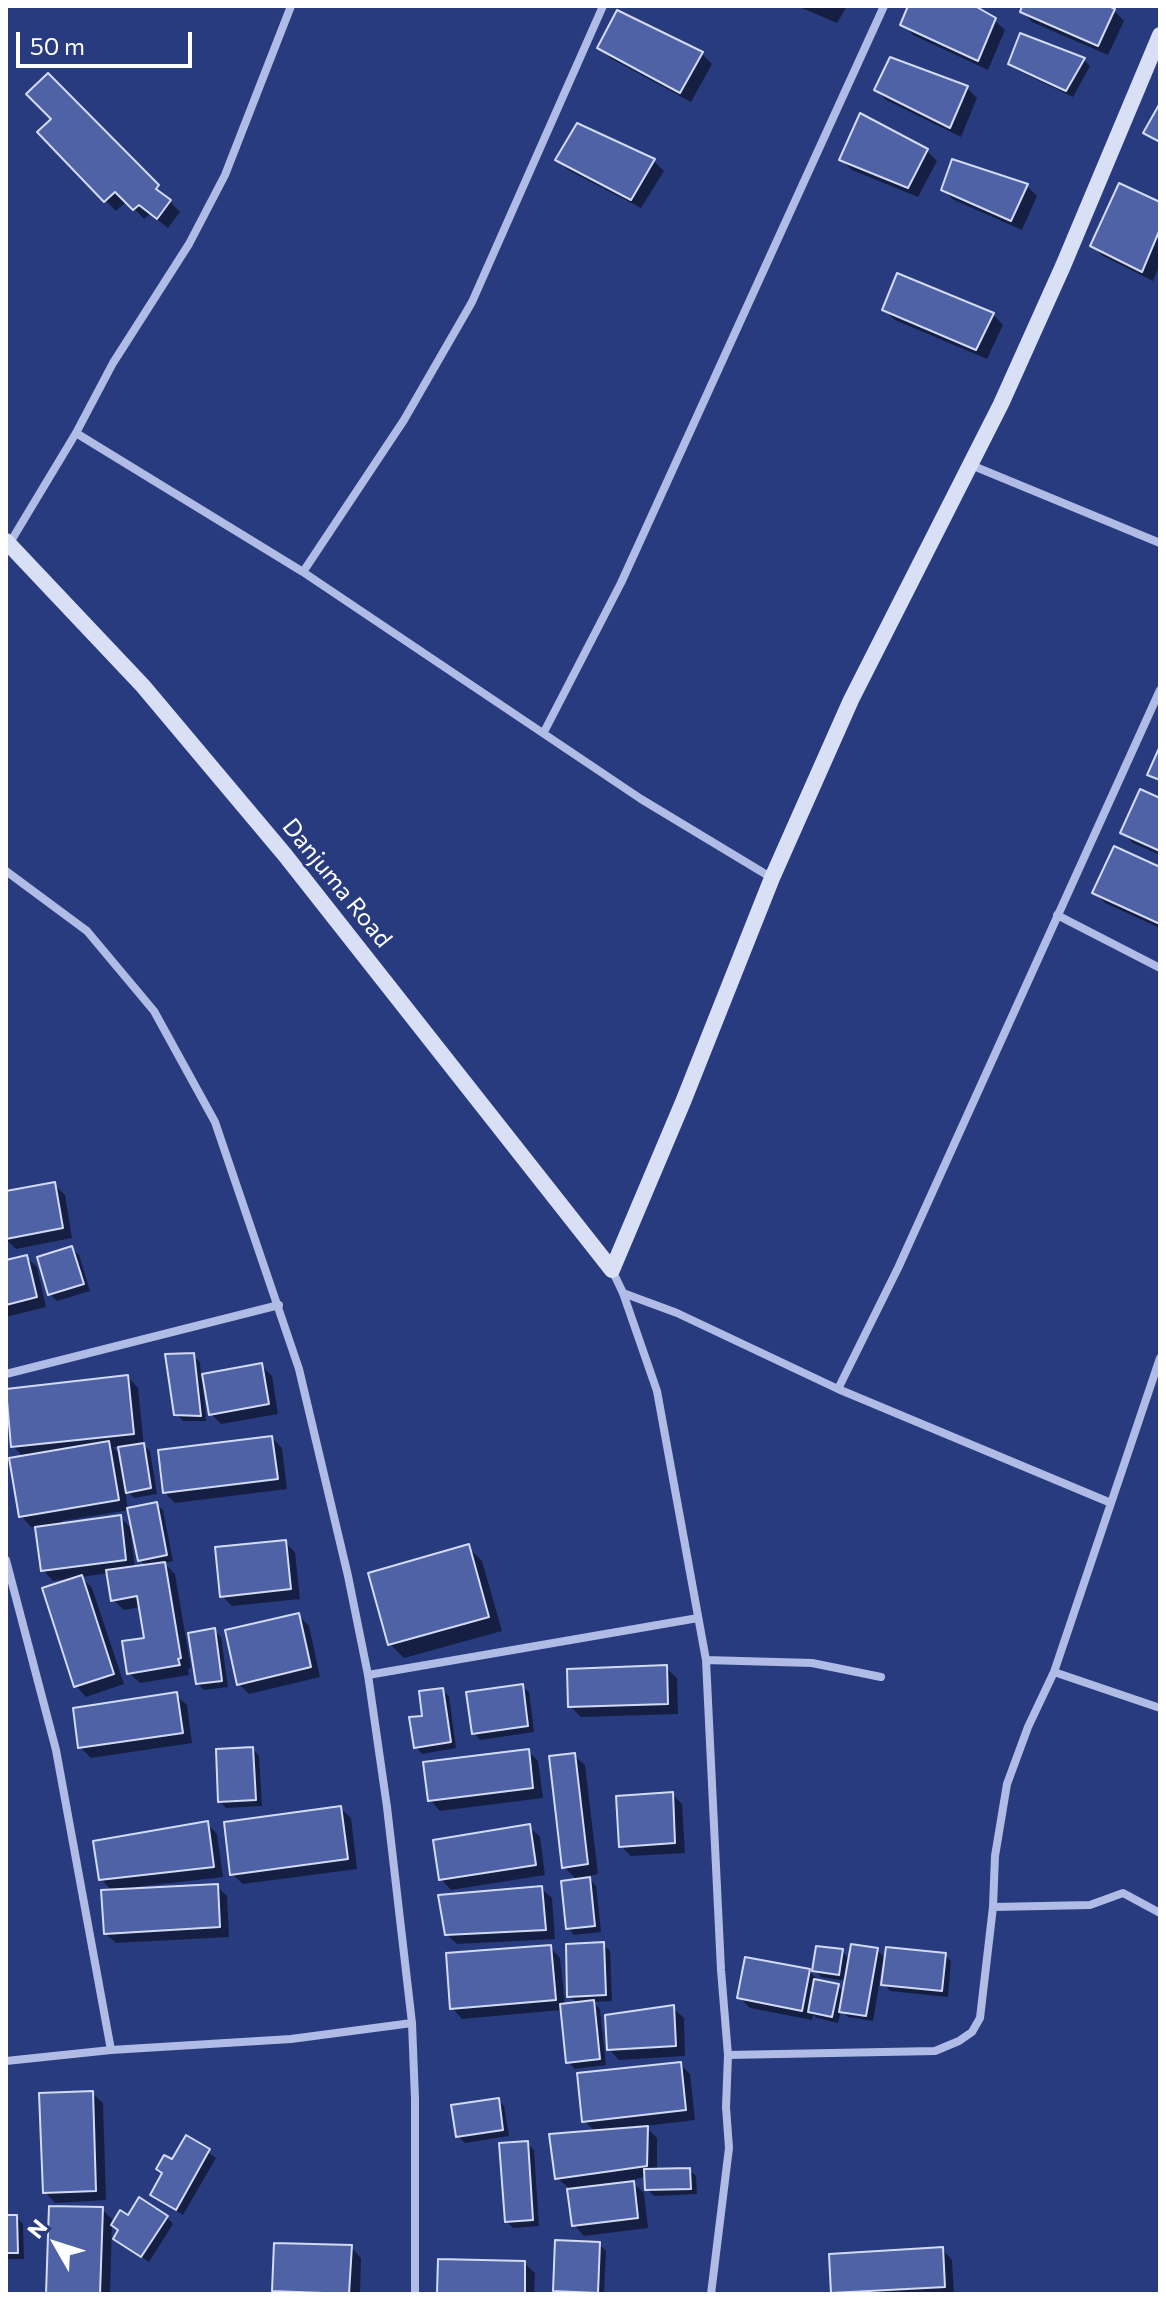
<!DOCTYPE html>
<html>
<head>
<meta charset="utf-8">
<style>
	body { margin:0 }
	#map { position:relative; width:1166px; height:2300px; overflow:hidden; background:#293b7f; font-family:Commissioner,sans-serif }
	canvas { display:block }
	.frame { position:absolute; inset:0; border:8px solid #fff; pointer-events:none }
	.north { position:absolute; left:16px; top:2204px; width:80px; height:80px; -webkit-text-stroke:6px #293b7f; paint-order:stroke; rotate:309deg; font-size:22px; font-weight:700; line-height:32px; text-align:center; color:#fff }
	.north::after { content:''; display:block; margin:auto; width:28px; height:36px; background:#fff; clip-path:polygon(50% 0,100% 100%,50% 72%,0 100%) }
	.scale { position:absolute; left:16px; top:32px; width:176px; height:36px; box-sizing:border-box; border:4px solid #fff; border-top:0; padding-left:10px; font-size:24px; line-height:28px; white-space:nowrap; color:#fff; -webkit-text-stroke:6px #293b7f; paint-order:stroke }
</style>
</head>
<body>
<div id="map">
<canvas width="1166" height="2300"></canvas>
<div class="frame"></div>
<div class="north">N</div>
<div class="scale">50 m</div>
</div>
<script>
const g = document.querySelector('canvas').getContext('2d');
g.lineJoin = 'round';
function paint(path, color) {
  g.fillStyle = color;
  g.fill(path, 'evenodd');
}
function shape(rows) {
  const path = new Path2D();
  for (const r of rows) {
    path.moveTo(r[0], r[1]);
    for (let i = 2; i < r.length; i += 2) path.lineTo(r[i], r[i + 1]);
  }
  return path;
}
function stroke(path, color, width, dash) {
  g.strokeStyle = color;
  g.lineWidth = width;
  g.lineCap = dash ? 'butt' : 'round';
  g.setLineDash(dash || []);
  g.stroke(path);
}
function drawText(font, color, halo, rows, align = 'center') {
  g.font = font + ' Commissioner,sans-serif';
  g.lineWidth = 6;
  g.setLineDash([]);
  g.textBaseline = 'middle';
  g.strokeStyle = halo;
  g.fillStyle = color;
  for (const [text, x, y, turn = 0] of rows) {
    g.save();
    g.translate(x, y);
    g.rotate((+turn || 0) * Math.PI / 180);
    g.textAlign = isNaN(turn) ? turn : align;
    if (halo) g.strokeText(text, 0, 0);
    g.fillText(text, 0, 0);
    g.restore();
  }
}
const shadow = shape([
	[797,6,847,6,837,23],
	[910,6,971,6,994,20,1005,30,988,70,913,35,903,24],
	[1024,6,1104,6,1114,10,1124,21,1108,55,1032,22,1022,11],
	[600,47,702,54,712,64,691,102,610,58],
	[1084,60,1090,66,1073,97,1017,70,1010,64],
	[48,76,180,212,168,228,150,214,144,219,127,201,116,211,40,132,54,119],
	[967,88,977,98,961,137,886,100,876,90],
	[927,151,937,161,918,197,852,170,841,160],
	[557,160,653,160,664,171,641,208,568,170],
	[1027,186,1037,196,1022,230,954,200,943,190],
	[1160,204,1160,264,1153,281,1103,256,1092,246],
	[884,310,993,314,1003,325,987,359,895,320],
	[1160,800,1160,855,1133,843,1123,833],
	[1160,869,1160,928,1105,903,1095,893],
	[54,1184,65,1195,72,1238,16,1249,6,1239,6,1193],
	[72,1249,79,1255,90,1291,57,1301,50,1294],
	[26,1257,37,1267,46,1307,6,1317,6,1262],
	[193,1355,200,1362,201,1376,261,1365,272,1376,278,1414,221,1424,211,1414,206,1386,203,1386,206,1421,183,1421,176,1414],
	[128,1377,138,1388,144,1446,150,1451,157,1494,134,1498,125,1489,128,1510,156,1504,163,1510,173,1561,164,1563,175,1574,191,1668,188,1669,189,1675,140,1683,129,1673,146,1639,141,1607,124,1610,113,1600,109,1573,81,1577,92,1588,124,1684,86,1697,76,1686,72,1578,53,1581,43,1570,37,1526,31,1527,21,1516,24,1458,13,1446],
	[113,1447,120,1447,122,1456],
	[130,1510,134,1531,120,1517,63,1525,62,1521],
	[134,1534,140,1560,146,1566,135,1568,131,1535],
	[272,1438,282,1448,287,1489,175,1503,165,1493],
	[285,1542,295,1552,300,1599,232,1606,222,1596],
	[468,1547,482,1561,502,1631,404,1658,390,1644],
	[298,1615,309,1626,320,1677,249,1694,239,1684],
	[214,1631,221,1637,228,1687,204,1690,197,1683],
	[666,1668,677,1678,678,1714,581,1717,570,1706],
	[522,1686,529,1692,534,1732,480,1740,474,1733],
	[442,1690,449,1696,456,1748,422,1754,416,1747,424,1717],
	[176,1695,187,1705,192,1743,91,1758,80,1747],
	[253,1749,259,1756,262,1806,226,1808,220,1802],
	[528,1751,538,1761,543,1798,440,1811,430,1800],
	[574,1755,585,1765,598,1874,576,1879,564,1867],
	[672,1794,682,1804,685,1853,631,1856,621,1846],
	[340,1808,351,1818,357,1869,243,1884,232,1874],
	[207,1824,217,1834,223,1877,135,1887,136,1890,217,1886,227,1896,229,1937,116,1943,105,1933,113,1892,101,1879],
	[529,1827,540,1837,545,1875,451,1890,441,1879],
	[590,1879,596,1886,601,1932,574,1935,568,1928],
	[541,1888,552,1898,555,1939,457,1944,446,1934],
	[603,1944,610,1951,612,2001,593,2002,600,2009,606,2065,575,2069,568,2062,562,2010,462,2019,452,2008,550,1947,560,1958,565,2005,578,2004,569,1996],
	[877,1950,886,1959,945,1955,951,1961,948,1997,890,1991,884,1984,885,1967,882,1967,873,2021,848,2017,841,2010,838,2023,817,2018,813,2015,812,2020,750,2008,740,1998,809,1971,820,1982,838,1986,845,1993,847,1981,821,1977,815,1970,842,1951,850,1960],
	[673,2008,684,2018,685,2056,619,2060,609,2049],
	[680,2064,690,2074,695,2120,645,2126,657,2138,657,2171,689,2170,696,2176,697,2194,654,2196,647,2189,647,2177,630,2180,644,2193,648,2228,584,2236,574,2225,569,2188,557,2178,596,2132,584,2121],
	[92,2093,103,2103,106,2200,55,2203,45,2192],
	[498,2100,504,2106,509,2136,465,2143,458,2136],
	[187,2138,216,2158,183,2215,152,2195],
	[527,2143,534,2150,539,2226,513,2228,507,2222],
	[102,2209,115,2222,128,2218,167,2217,173,2224,149,2262,115,2239,120,2231,112,2224,110,2294,48,2294],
	[6,2217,16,2217,23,2224,24,2259,6,2259],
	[599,2244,606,2251,604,2294,559,2294,555,2290],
	[351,2247,361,2258,360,2294,277,2294,274,2291],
	[942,2249,952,2260,954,2294,833,2293],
	[524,2263,535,2273,534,2294,439,2292]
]);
const building = shape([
	[908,6,975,6,996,18,978,61,900,25,908,6],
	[1022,6,1109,6,1115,9,1098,46,1020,12,1022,6],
	[617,10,703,52,680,93,597,48,617,10],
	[1020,33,1085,58,1066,91,1008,64,1020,33],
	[890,57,968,86,950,128,874,90,890,57],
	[48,73,159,185,156,189,171,200,157,219,139,205,133,210,115,192,104,202,37,132,51,119,26,94,48,73],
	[1160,103,1160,142,1143,133,1160,103],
	[860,113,928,149,908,188,839,160,860,113],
	[577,123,655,159,631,200,555,160,577,123],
	[952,159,1028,184,1011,221,941,190,952,159],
	[1119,183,1160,202,1160,229,1142,272,1090,246,1119,183],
	[897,273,994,313,976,350,882,310,897,273],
	[1160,746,1160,780,1147,775,1160,746],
	[1140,789,1160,798,1160,851,1120,833,1140,789],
	[1114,846,1160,867,1160,924,1092,893,1114,846],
	[55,1182,63,1228,6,1239,6,1191,55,1182],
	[72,1246,84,1284,48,1295,37,1257,72,1246],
	[27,1255,37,1297,6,1305,6,1260,27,1255],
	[194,1353,201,1416,174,1415,165,1354,194,1353],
	[262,1363,269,1404,209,1415,202,1374,262,1363],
	[128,1375,134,1434,11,1447,6,1389,128,1375],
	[272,1436,278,1479,163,1493,158,1450,272,1436],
	[109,1441,119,1500,19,1517,9,1458,109,1441],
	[144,1443,151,1488,126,1493,118,1447,144,1443],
	[157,1502,167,1555,138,1561,127,1508,157,1502],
	[121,1515,126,1560,41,1571,35,1527,121,1515],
	[286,1540,291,1589,220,1597,215,1547,286,1540],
	[469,1544,489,1617,388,1645,368,1573,469,1544],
	[165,1562,181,1658,178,1659,180,1665,127,1674,122,1641,144,1638,137,1596,111,1601,106,1570,165,1562],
	[82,1575,114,1674,74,1687,42,1588,82,1575],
	[299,1613,311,1667,237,1685,225,1630,299,1613],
	[215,1628,222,1681,196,1684,188,1633,215,1628],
	[667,1665,668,1704,568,1707,567,1669,667,1665],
	[523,1684,528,1726,472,1734,466,1692,523,1684],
	[443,1688,451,1742,414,1748,409,1717,422,1716,419,1691,443,1688],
	[177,1692,183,1733,78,1748,73,1708,177,1692],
	[253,1747,256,1800,218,1802,216,1749,253,1747],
	[529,1749,533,1788,428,1801,423,1762,529,1749],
	[575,1753,588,1864,562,1868,549,1756,575,1753],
	[673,1792,675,1843,619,1847,616,1796,673,1792],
	[341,1806,348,1859,230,1875,224,1822,341,1806],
	[208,1821,214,1867,99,1880,93,1841,208,1821],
	[530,1824,536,1865,439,1880,433,1840,530,1824],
	[590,1877,595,1926,566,1929,561,1881,590,1877],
	[218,1884,220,1927,104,1934,101,1890,218,1884],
	[542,1886,546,1930,445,1935,438,1895,542,1886],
	[604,1942,606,1995,567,1997,566,1944,604,1942],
	[851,1944,878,1948,866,2016,839,2012,851,1944],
	[551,1945,556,2000,450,2009,446,1953,551,1945],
	[816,1946,843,1949,839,1975,812,1971,816,1946],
	[886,1947,946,1953,942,1991,881,1985,886,1947],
	[745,1957,810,1969,802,2011,737,1998,745,1957],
	[814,1979,839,1984,832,2017,808,2012,814,1979],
	[594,2000,600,2059,566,2063,560,2004,594,2000],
	[674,2005,676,2046,607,2050,605,2015,674,2005],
	[681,2062,686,2110,582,2122,577,2073,681,2062],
	[93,2091,96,2191,43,2193,39,2093,93,2091],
	[499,2098,503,2130,456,2137,451,2105,499,2098],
	[648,2126,647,2166,555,2179,549,2134,648,2126],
	[186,2135,210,2149,176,2210,150,2195,162,2173,156,2169,164,2155,172,2159,186,2135],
	[528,2141,533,2220,505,2222,499,2143,528,2141],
	[690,2168,691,2189,645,2190,644,2169,690,2168],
	[634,2181,638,2218,572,2226,567,2189,634,2181],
	[139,2197,168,2216,141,2257,113,2239,118,2230,111,2225,120,2210,128,2215,139,2197],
	[49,2206,103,2207,100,2294,46,2294,49,2206],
	[6,2215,17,2215,18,2253,6,2253,6,2215],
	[555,2240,600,2242,598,2293,553,2291,555,2240],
	[274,2243,352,2245,349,2294,272,2291,274,2243],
	[943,2247,945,2287,831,2293,829,2254,943,2247],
	[438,2259,525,2261,525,2294,437,2293,438,2259]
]);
const street = shape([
	[76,433,303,572,641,799,772,878],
	[971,465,1160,543],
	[8,546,76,433,113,363,189,244,225,175,291,6],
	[303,572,404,420,472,302,603,6],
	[544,732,621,583,884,6],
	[6,871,87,931,154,1011,215,1122,299,1369,348,1576,368,1675,387,1807,412,2023,415,2099,415,2294],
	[1057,915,1160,968],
	[612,1270,623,1293,657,1391,706,1660,721,1970,728,2055,726,2107,729,2148,711,2294],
	[623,1293,677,1313,838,1389,1111,1503],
	[6,1374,279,1305],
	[838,1389,898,1268,1160,690],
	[6,1560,56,1750,111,2050],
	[706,1660,812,1663,881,1677],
	[1054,1672,1160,1708],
	[368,1675,698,1618],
	[993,1907,1090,1905,1123,1893,1160,1913],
	[728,2055,935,2051,959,2041,972,2032,980,2018,993,1907,995,1856,1007,1784,1028,1727,1054,1672,1160,1358],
	[6,2061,111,2050,291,2039,412,2023]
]);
const secondary = shape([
	[6,541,143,686,285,855,612,1270,683,1102,772,878,851,700,1001,404,1063,266,1160,35]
]);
const streetNames = [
	["Danjuma Road",337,883,51]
];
paint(shadow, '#0007');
paint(building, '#4e62a5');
stroke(building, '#d3dbf4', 2);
stroke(street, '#b0bce5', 8);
stroke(secondary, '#d9dff5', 16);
drawText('24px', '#fff', '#293b7f', streetNames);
</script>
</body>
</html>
